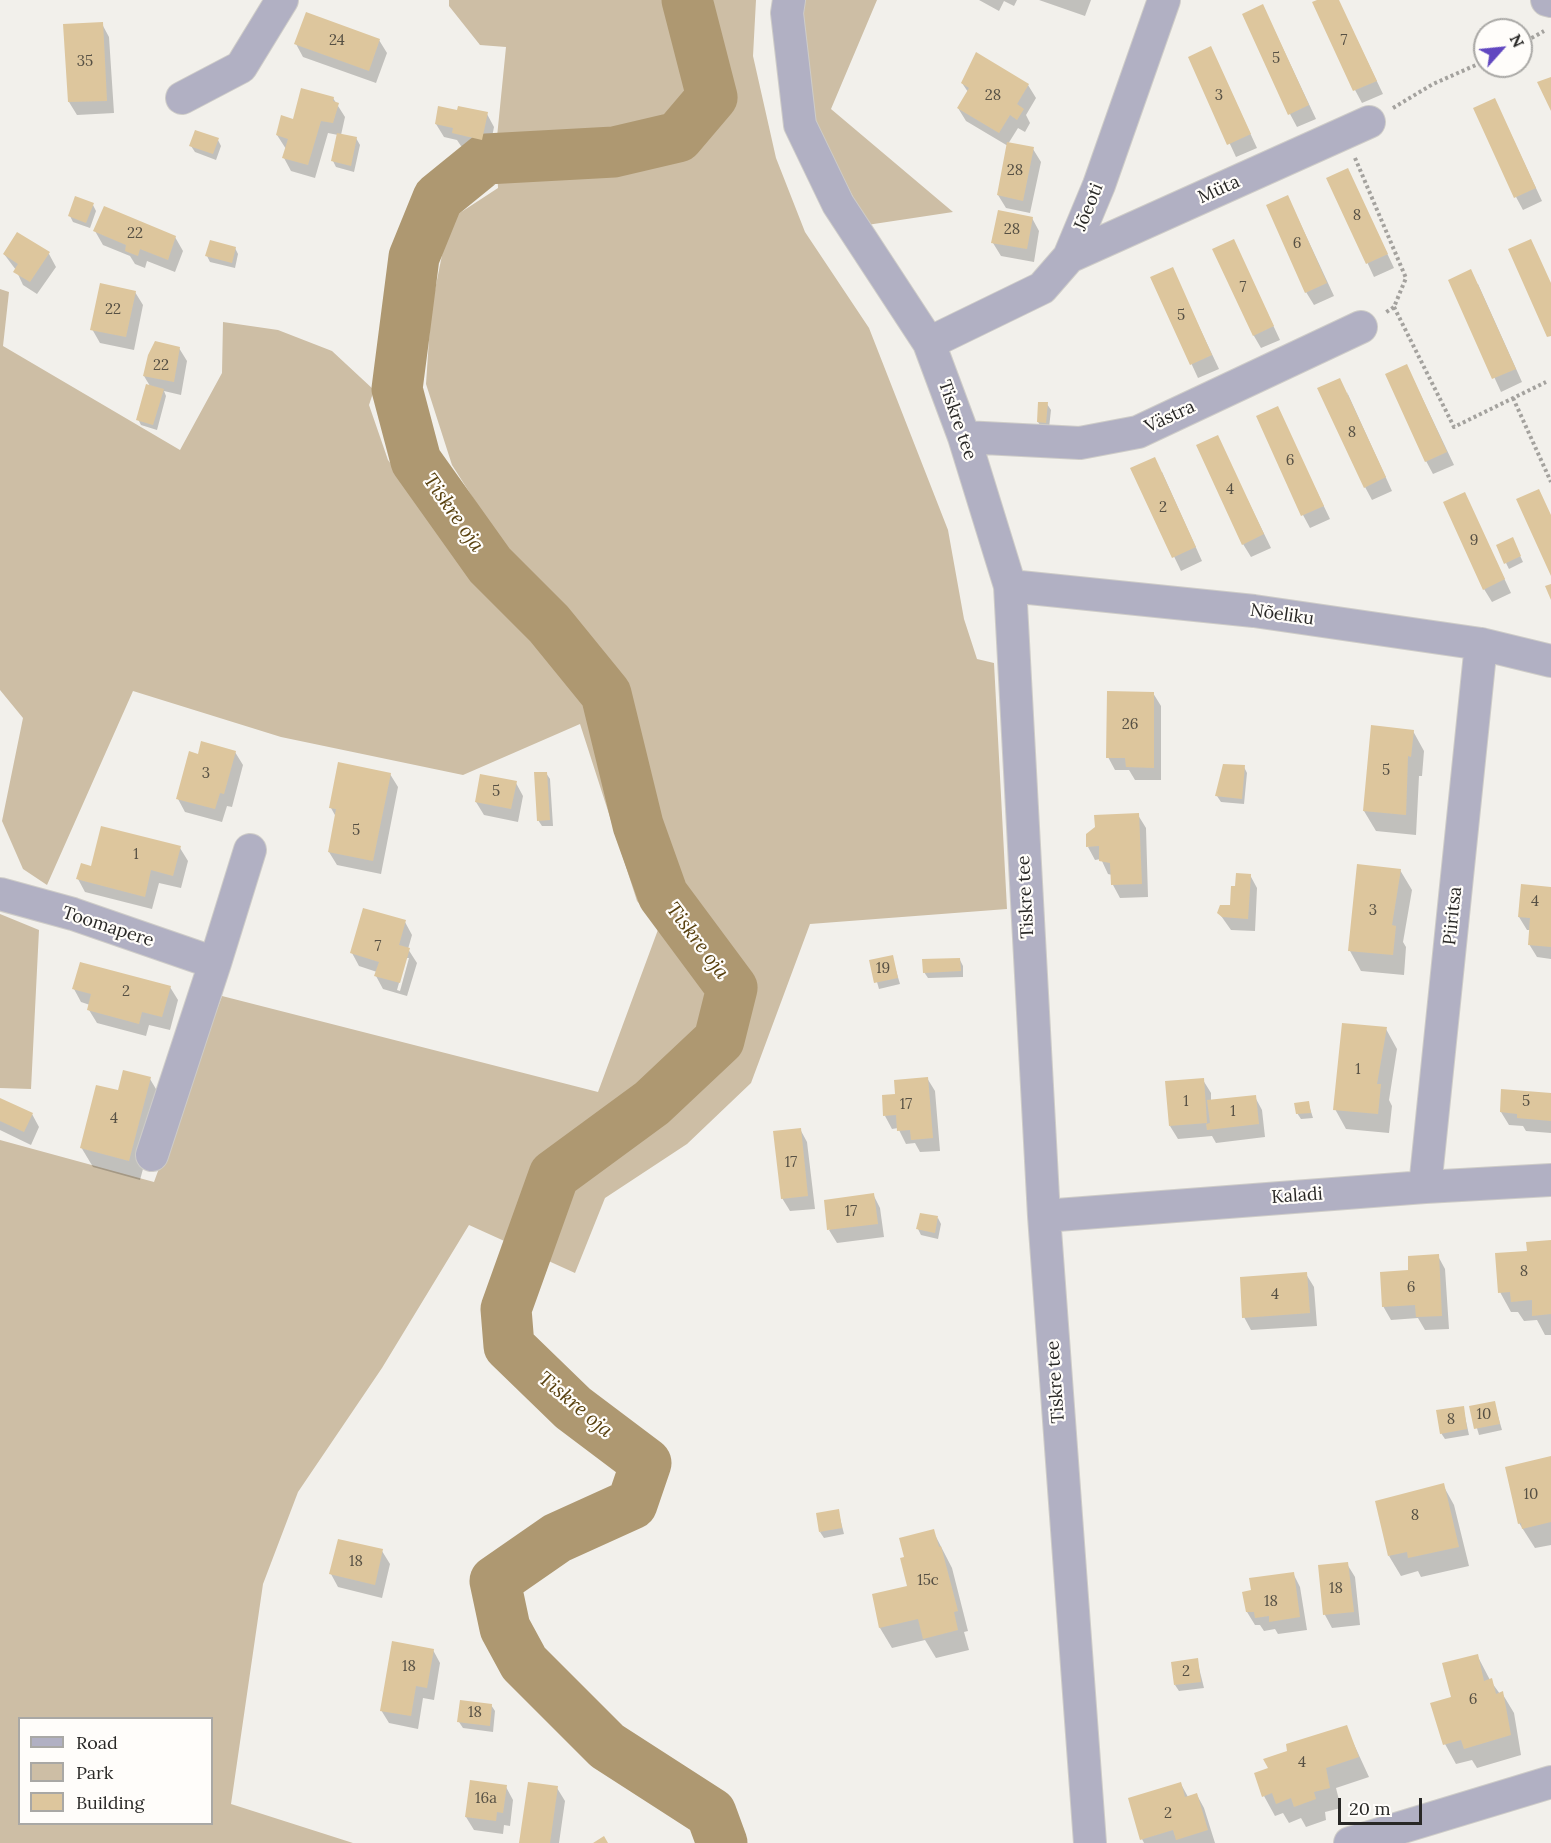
<!DOCTYPE html>
<html>
<head>
<meta charset="utf-8">
<style>
	body { margin:0 }
	#map { position:relative; width:1551px; height:1843px; overflow:hidden; background:#f2f0eb; font-family:Lora,serif }
	canvas { display:block }
	.legend { position:absolute; left:18px; top:1717px; width:195px; height:108px; box-sizing:border-box; background:#fffdfa; border:2px solid #a9a8a5; margin:0; padding:8px 10px; list-style:none; font-size:18px; color:#292826 }
	.legend li { display:flex; align-items:center; gap:12px; height:30px }
	.legend b { width:30px; border:2px solid #a9a8a5 }
	.north { position:absolute; left:1473px; top:18px; width:60px; height:60px; box-sizing:border-box; background:#fffdfa; border:2px solid #a9a8a5; border-radius:50%; rotate:63deg; font-size:16px; font-weight:700; line-height:24px; text-align:center; color:#292826 }
	.north::after { content:''; display:block; margin:auto; width:21px; height:27px; background:#6147c0; clip-path:polygon(50% 0,100% 100%,50% 72%,0 100%) }
	.scale { position:absolute; left:1338px; top:1798px; width:84px; height:27px; box-sizing:border-box; border:3px solid #292826; border-top:0; padding-left:8px; font-size:18px; line-height:21px; white-space:nowrap; color:#292826; -webkit-text-stroke:4px #fffdfa; paint-order:stroke }
</style>
</head>
<body>
<div id="map">
<canvas width="1551" height="1843"></canvas>
<ul class="legend">
<li><b style="height:8px;background:#b1b0c3"></b>Road</li>
<li><b style="height:16px;background:#cdbea5"></b>Park</li>
<li><b style="height:16px;background:#ddc69d"></b>Building</li>
</ul>
<div class="north">N</div>
<div class="scale">20 m</div>
</div>
<script>
const g = document.querySelector('canvas').getContext('2d');
g.lineJoin = 'round';
function paint(path, color) {
  g.fillStyle = color;
  g.fill(path, 'evenodd');
}
function shape(rows) {
  const path = new Path2D();
  for (const r of rows) {
    path.moveTo(r[0], r[1]);
    for (let i = 2; i < r.length; i += 2) path.lineTo(r[i], r[i + 1]);
  }
  return path;
}
function stroke(path, color, width, dash) {
  g.strokeStyle = color;
  g.lineWidth = width;
  g.lineCap = dash ? 'butt' : 'round';
  g.setLineDash(dash || []);
  g.stroke(path);
}
function drawText(font, color, halo, rows, align = 'center') {
  g.font = font + ' Lora,serif';
  g.lineWidth = 4.5;
  g.setLineDash([]);
  g.textBaseline = 'middle';
  g.strokeStyle = halo;
  g.fillStyle = color;
  for (const [text, x, y, turn = 0] of rows) {
    g.save();
    g.translate(x, y);
    g.rotate((+turn || 0) * Math.PI / 180);
    g.textAlign = isNaN(turn) ? turn : align;
    if (halo) g.strokeText(text, 0, 0);
    g.fillText(text, 0, 0);
    g.restore();
  }
}
const green = shape([
	[449,0,756,0,753,56,776,158,805,232,869,328,948,530,964,619,977,659,994,663,1007,909,810,924,751,1083,687,1144,605,1198,575,1273,469,1225,382,1368,298,1492,263,1584,231,1804,353,1843,0,1843,0,1140,154,1182,222,996,598,1092,659,927,637,901,580,724,463,775,281,737,133,691,47,885,23,869,2,821,23,718,0,690,0,289,9,292,3,346,180,450,222,373,223,322,278,330,332,351,374,390,369,405,388,460,443,532,498,537,452,465,426,384,431,310,449,220,498,188,496,147,506,47,480,45,449,6],
	[20,1718,212,1718,212,1824,20,1824],
	[800,0,877,0,831,109,953,212,867,225,814,119],
	[0,914,39,930,31,1089,0,1088]
]);
const shadow = shape([
	[979,0,1017,0,1014,6,1004,1,999,11],
	[1039,0,1091,0,1085,16],
	[1321,0,1338,0,1383,94,1362,103,1355,90],
	[1263,6,1316,119,1297,127,1290,114],
	[102,24,109,37,114,113,77,115,69,102,65,26],
	[379,40,387,53,376,83,303,57,296,44],
	[1211,48,1257,148,1236,157,1190,58],
	[962,83,1028,85,1036,98,1026,115,1030,123,1025,132,1018,128,1008,144,1033,149,1041,162,1030,213,1006,208,998,195,1008,146,966,121,958,108,968,92],
	[333,98,345,117,341,135,356,138,360,145,354,172,336,167,333,161,338,135,328,133,315,178,291,171,284,158,286,149,277,135,294,121],
	[1495,100,1542,201,1523,210,1516,197],
	[487,114,494,127,489,152,461,146,457,140,444,137,436,124],
	[218,140,221,146,216,160,195,152,191,146],
	[1348,170,1394,268,1374,277,1328,178],
	[1288,197,1334,296,1314,305,1306,292],
	[93,205,96,211,90,228,73,222,70,216],
	[1032,218,1039,231,1034,262,1001,256,993,243],
	[95,231,175,237,183,251,175,272,147,261,145,268,135,264,130,256,103,245],
	[1234,241,1280,340,1261,348,1254,336],
	[235,248,238,254,235,268,210,262,207,256],
	[4,254,49,254,56,267,37,294,23,285,16,270],
	[1172,269,1219,369,1198,378,1152,278],
	[1450,280,1478,284,1522,382,1501,392],
	[135,292,143,305,134,350,100,343,92,329],
	[179,348,187,361,181,395,164,391,166,396,157,430,141,425,138,419,150,386,144,376],
	[1407,366,1454,465,1433,474,1426,461],
	[1347,392,1392,491,1372,500,1365,487],
	[1047,404,1051,410,1049,428,1042,428,1038,422],
	[1277,408,1330,519,1310,528,1303,515],
	[1217,437,1271,548,1251,557,1243,544],
	[1132,469,1162,472,1202,561,1181,571],
	[1465,494,1511,593,1492,602,1484,589],
	[1515,545,1523,562,1509,569,1506,563],
	[1153,693,1161,706,1161,780,1135,780,1129,770,1115,770,1108,757],
	[1413,731,1424,751,1422,776,1419,776,1416,835,1376,831,1364,811],
	[235,752,243,765,232,807,227,806,222,822,185,812,178,799,199,756],
	[1244,767,1247,773,1244,804,1221,802,1217,796],
	[546,773,550,779,553,826,542,826,538,820],
	[390,774,398,787,381,874,337,865,329,852,336,817,331,808],
	[516,783,523,796,518,822,484,815,476,802],
	[1138,815,1146,828,1148,897,1120,898,1113,885,1112,875,1108,874,1101,859,1095,860,1088,847],
	[180,848,188,861,181,888,159,883,152,909,85,892,78,879,92,867],
	[1400,870,1412,890,1403,942,1406,947,1404,975,1361,971,1350,951],
	[1250,875,1257,888,1255,931,1231,930,1219,913,1231,906,1236,888],
	[1551,889,1551,959,1537,957,1529,944,1530,930,1527,930,1519,917],
	[405,922,412,935,408,949,417,963,407,996,383,989,376,976,377,972,359,966,352,953],
	[406,958,409,958,400,991,397,990],
	[892,957,900,984,879,989,871,961],
	[960,960,963,966,963,977,928,978,924,972],
	[170,987,178,1000,170,1030,149,1025,146,1036,97,1023,89,1010,90,1005,81,1002,74,989],
	[1386,1029,1397,1049,1389,1100,1392,1106,1389,1133,1346,1129,1335,1109],
	[927,1078,935,1091,940,1151,920,1152,915,1143,906,1144,898,1128,892,1129,885,1116,897,1096],
	[150,1079,162,1099,140,1180,93,1167,81,1147],
	[1203,1080,1211,1093,1211,1101,1255,1097,1262,1110,1265,1137,1216,1143,1212,1136,1178,1139,1170,1126],
	[1551,1094,1551,1133,1526,1131,1523,1126,1509,1125,1501,1112],
	[0,1100,32,1114,39,1127,31,1145,0,1130],
	[1308,1102,1313,1118,1301,1119,1297,1113],
	[800,1129,807,1142,815,1209,790,1211,782,1198],
	[873,1194,880,1208,884,1237,837,1243,829,1230],
	[938,1218,941,1224,938,1239,921,1235,918,1229],
	[1551,1242,1551,1335,1545,1335,1537,1320,1524,1321,1518,1312,1511,1312,1500,1292,1528,1252],
	[1438,1256,1445,1269,1449,1329,1425,1330,1418,1318,1391,1320,1383,1306,1410,1272],
	[1306,1274,1314,1287,1317,1326,1251,1330,1244,1317],
	[1494,1402,1502,1430,1479,1435,1471,1408],
	[1463,1407,1469,1435,1445,1439,1441,1433],
	[1551,1458,1551,1545,1535,1548,1519,1523],
	[1443,1485,1454,1505,1469,1566,1421,1577,1418,1571,1401,1576,1389,1556],
	[838,1510,844,1534,824,1538,820,1532],
	[933,1531,952,1568,968,1631,964,1632,969,1650,936,1658,925,1640,892,1648,880,1628,874,1595,909,1587],
	[382,1551,390,1564,382,1598,338,1587,331,1574],
	[1347,1564,1355,1577,1360,1625,1332,1628,1325,1615,1320,1567],
	[1293,1573,1300,1587,1307,1630,1278,1634,1275,1629,1264,1631,1260,1625,1255,1625,1247,1612],
	[433,1650,440,1663,434,1700,423,1698,418,1729,389,1723,381,1710],
	[1477,1655,1490,1680,1500,1694,1502,1693,1514,1713,1521,1755,1477,1768,1472,1760,1456,1764,1445,1744,1453,1698],
	[1197,1660,1204,1688,1179,1691,1175,1685],
	[491,1705,495,1711,493,1732,463,1728,459,1722],
	[1346,1727,1369,1777,1336,1788,1341,1808,1325,1812,1326,1820,1306,1827,1301,1818,1289,1823,1283,1813,1275,1816,1264,1796],
	[1181,1784,1188,1797,1197,1795,1204,1808,1215,1843,1144,1843,1142,1839],
	[506,1787,513,1800,510,1826,504,1825,503,1834,474,1830,466,1817],
	[557,1788,565,1801,559,1843,520,1843]
]);
const river = shape([
	[687,0,712,97,678,137,614,152,486,159,438,198,414,257,397,389,416,461,490,565,549,624,606,694,638,825,663,895,732,988,719,1040,652,1103,554,1175,506,1309,509,1346,573,1408,646,1463,632,1504,557,1538,495,1581,505,1628,524,1663,607,1746,711,1813,722,1843]
]);
const building = shape([
	[1317,0,1339,0,1377,81,1353,91,1312,2],
	[1263,4,1309,105,1288,115,1242,14],
	[306,12,380,39,369,71,294,44],
	[103,22,107,101,68,102,63,24],
	[1211,46,1251,134,1227,145,1188,57],
	[976,52,1029,84,1017,104,1024,109,1017,120,1010,115,999,133,957,108,969,88,961,83],
	[1551,77,1551,111,1537,82],
	[301,88,334,97,333,101,339,103,333,123,321,121,308,165,282,158,288,139,276,135,281,115,293,119],
	[1495,98,1536,188,1514,198,1473,108],
	[438,106,457,110,458,106,488,112,482,140,452,133,453,128,435,124],
	[195,130,219,138,213,154,189,146],
	[337,133,357,137,351,166,331,161],
	[1007,142,1034,147,1023,201,997,195],
	[1348,168,1388,254,1366,264,1326,178],
	[1288,195,1327,283,1305,293,1266,205],
	[75,196,94,203,86,223,68,216],
	[104,206,176,236,168,260,140,249,138,256,125,251,126,245,93,231],
	[998,210,1033,217,1027,249,991,243],
	[17,232,50,252,30,282,13,272,18,264,3,254],
	[1234,239,1274,326,1253,336,1212,249],
	[1531,239,1551,283,1551,336,1547,337,1508,249],
	[210,240,236,247,232,263,205,256],
	[1173,267,1212,355,1190,365,1150,277],
	[1471,269,1516,369,1492,379,1448,280],
	[100,283,136,291,126,337,90,330],
	[155,341,180,347,174,382,143,376,148,355],
	[1407,364,1447,452,1425,462,1385,374],
	[1340,378,1386,477,1364,488,1317,388],
	[146,384,164,389,153,425,136,420],
	[1038,402,1048,402,1046,423,1037,422],
	[1278,406,1324,506,1301,516,1256,416],
	[1218,435,1264,534,1242,545,1196,445],
	[1155,457,1196,547,1172,558,1130,468],
	[1539,489,1551,515,1551,576,1516,499],
	[1465,492,1505,579,1483,590,1443,502],
	[1513,537,1521,556,1504,564,1496,545],
	[1551,584,1551,600,1545,586],
	[1107,691,1154,692,1154,768,1126,767,1125,758,1106,758],
	[1371,725,1414,730,1411,757,1408,756,1406,815,1363,811],
	[201,741,236,751,224,794,220,793,215,809,176,799,189,751,198,754],
	[338,762,391,773,373,861,328,852,336,809,329,808],
	[1223,764,1245,765,1242,799,1215,796],
	[534,772,547,772,550,820,537,821],
	[480,774,517,781,511,809,475,802],
	[1139,813,1142,884,1111,885,1110,863,1099,861,1099,846,1086,847,1086,834,1095,827,1094,815],
	[101,826,181,846,173,876,151,870,145,897,76,879,81,863,91,866],
	[1357,864,1401,869,1392,925,1396,926,1393,955,1348,951],
	[1236,873,1251,874,1248,919,1222,917,1217,913,1220,905,1230,905,1231,886,1235,886],
	[1521,884,1551,887,1551,947,1528,945,1530,918,1518,917],
	[363,908,406,920,399,945,410,948,400,983,374,976,379,962,350,953],
	[893,955,898,978,874,983,869,960],
	[960,958,961,971,923,973,922,959],
	[80,962,171,986,162,1017,142,1012,139,1024,87,1010,91,994,72,989],
	[1342,1023,1387,1027,1377,1084,1381,1084,1378,1114,1333,1110],
	[123,1070,151,1077,129,1161,80,1148,96,1085,118,1090],
	[928,1077,933,1138,911,1140,910,1130,897,1131,896,1115,883,1116,882,1095,895,1094,894,1080],
	[1204,1078,1207,1123,1169,1126,1165,1081],
	[1501,1089,1551,1093,1551,1121,1517,1118,1517,1114,1500,1112],
	[1256,1095,1259,1124,1207,1130,1206,1124,1210,1123,1207,1100],
	[0,1098,33,1113,24,1132,0,1121],
	[1309,1101,1311,1113,1296,1114,1294,1103],
	[801,1128,808,1196,781,1199,773,1131],
	[874,1193,878,1224,827,1230,824,1200],
	[920,1213,938,1216,935,1233,916,1229],
	[1551,1240,1551,1314,1532,1316,1532,1300,1511,1302,1510,1292,1498,1293,1495,1253,1527,1251,1526,1242],
	[1439,1254,1442,1316,1416,1317,1415,1305,1382,1307,1380,1272,1408,1270,1408,1256],
	[1307,1272,1310,1313,1242,1318,1240,1277],
	[1495,1401,1500,1424,1474,1429,1469,1406],
	[1464,1406,1467,1429,1440,1434,1436,1410],
	[1551,1456,1551,1522,1522,1529,1521,1523,1518,1524,1505,1467],
	[1444,1483,1459,1547,1408,1558,1407,1552,1388,1556,1375,1501],
	[839,1509,842,1528,819,1532,816,1513],
	[934,1529,939,1547,941,1546,958,1611,954,1612,958,1630,923,1639,918,1619,879,1628,872,1594,907,1586,900,1558,904,1557,899,1538],
	[338,1539,383,1549,375,1585,329,1574],
	[1348,1562,1354,1612,1323,1615,1318,1565],
	[1294,1572,1300,1617,1269,1622,1269,1616,1255,1618,1254,1612,1246,1612,1242,1592,1251,1590,1249,1578],
	[392,1641,434,1649,427,1688,416,1686,411,1716,380,1711],
	[1478,1654,1484,1681,1492,1678,1496,1694,1503,1691,1511,1735,1464,1749,1461,1740,1443,1745,1430,1703,1451,1697,1442,1663],
	[1198,1658,1201,1682,1174,1685,1171,1662],
	[460,1700,492,1704,490,1726,457,1722],
	[1347,1725,1359,1757,1326,1768,1330,1788,1314,1792,1316,1799,1294,1807,1291,1798,1276,1804,1272,1793,1262,1797,1254,1773,1268,1768,1263,1759,1287,1751,1286,1744],
	[470,1780,507,1785,503,1813,497,1812,496,1821,465,1817],
	[528,1782,558,1786,550,1843,519,1843],
	[1181,1782,1185,1797,1197,1793,1208,1830,1176,1840,1173,1830,1140,1840,1128,1798],
	[604,1836,608,1843,593,1843]
]);
const path = shape([
	[1521,44,1544,31],
	[1393,108,1433,84,1485,61],
	[1355,158,1406,278,1394,307,1385,313],
	[1394,307,1454,427,1546,382],
	[1513,398,1551,482]
]);
const minor = shape([
	[789,0,787,13,800,125,838,204,929,343,964,437,1010,586,1044,1216,1090,1843],
	[1547,0,1551,1],
	[182,98,241,67,282,0],
	[1069,257,1369,122],
	[929,343,1042,288,1069,257,1099,185,1164,0],
	[964,437,1080,443,1138,432,1361,327],
	[1010,586,1254,611,1481,644,1551,661],
	[0,894,73,914,215,963,250,850],
	[152,1155,215,963],
	[1425,1187,1481,644],
	[1044,1216,1425,1187,1551,1180],
	[1350,1843,1551,1782]
]);
const numberNames = [
	["24",337,41],
	["7",1344,41],
	["5",1276,59],
	["35",85,62],
	["28",993,96],
	["3",1219,96],
	["28",1015,171],
	["8",1357,216],
	["28",1012,230],
	["22",135,234],
	["6",1297,244],
	["7",1243,288],
	["22",113,310],
	["5",1181,316],
	["22",161,366],
	["8",1352,433],
	["6",1290,461],
	["4",1230,490],
	["2",1163,508],
	["9",1474,541],
	["26",1130,725],
	["5",1386,771],
	["3",206,774],
	["5",496,792],
	["5",356,831],
	["1",136,855],
	["4",1535,902],
	["3",1373,911],
	["7",378,947],
	["19",883,969],
	["2",126,992],
	["1",1358,1070],
	["1",1186,1102],
	["5",1526,1102],
	["17",906,1105],
	["1",1233,1112],
	["4",114,1119],
	["17",791,1163],
	["17",851,1212],
	["8",1524,1272],
	["6",1411,1288],
	["4",1275,1295],
	["10",1484,1415],
	["8",1451,1420],
	["10",1531,1495],
	["8",1415,1516],
	["18",356,1562],
	["15c",928,1581],
	["18",1336,1589],
	["18",1271,1602],
	["18",409,1667],
	["2",1186,1672],
	["6",1473,1700],
	["18",475,1713],
	["4",1302,1763],
	["16a",486,1799],
	["2",1168,1814]
];
const streetNames = [
	["Müta",1219,190,-24],
	["Jõeoti",1089,207,-68],
	["Västra",1170,417,-25],
	["Tiskre tee",957,420,71],
	["Nõeliku",1282,615,8],
	["Tiskre tee",1026,897,-93],
	["Piiritsa",1453,916,-84],
	["Toomapere",108,927,18],
	["Kaladi",1297,1196,-4],
	["Tiskre tee",1056,1382,-94]
];
const waterNames = [
	["Tiskre oja",453,513,55],
	["Tiskre oja",697,941,53],
	["Tiskre oja",575,1405,40]
];
paint(green, '#cdbea5');
paint(shadow, '#0003');
stroke(river, '#ae9871', 51);
paint(building, '#ddc69d');
stroke(minor, '#ceccc8', 34);
stroke(path, '#a4a29e', 4, [3, 3]);
stroke(minor, '#b1b0c3', 32);
drawText('15px', '#565044', null, numberNames);
drawText('18px', '#292826', '#fffdfa', streetNames);
drawText('italic 20px', '#58400e', '#fffdfa', waterNames);
</script>
</body>
</html>
